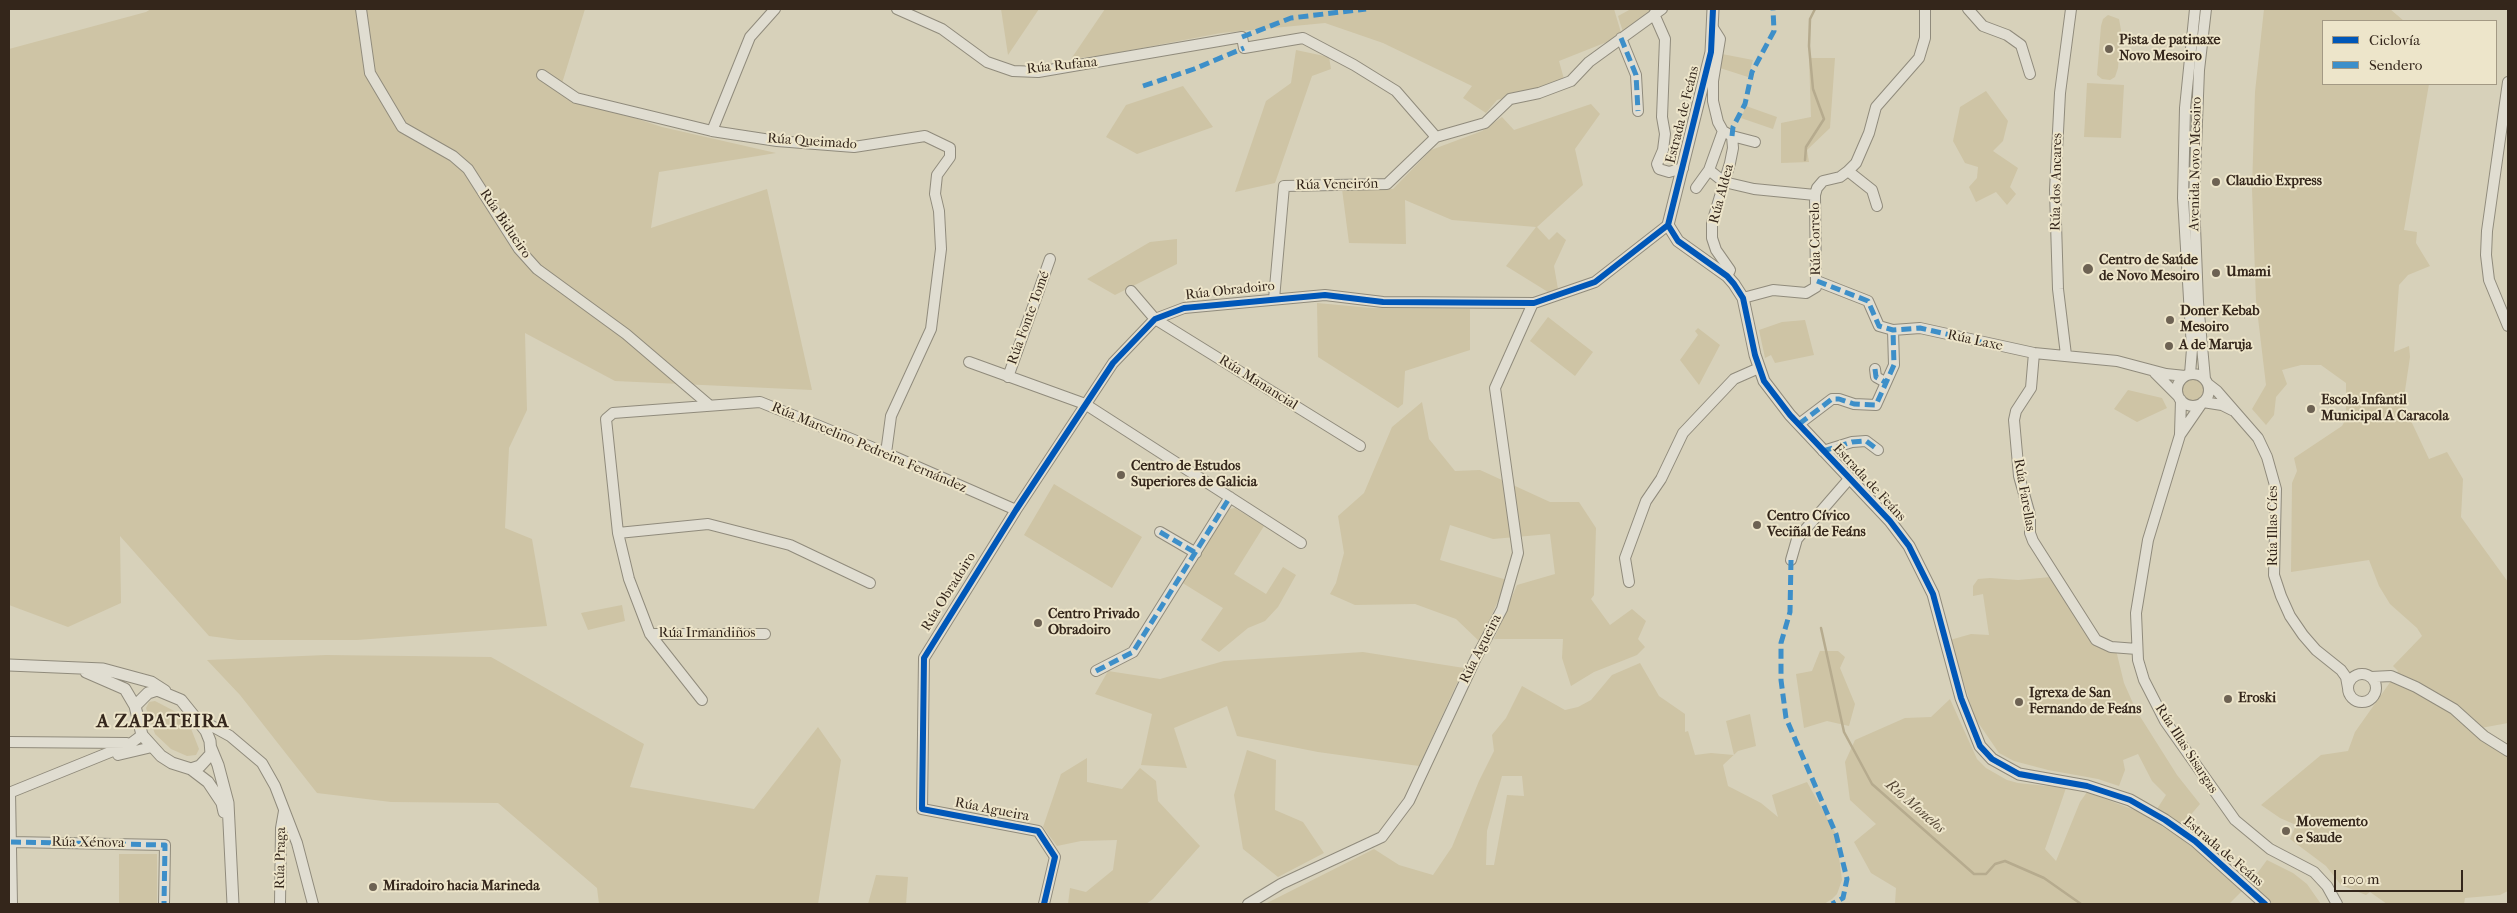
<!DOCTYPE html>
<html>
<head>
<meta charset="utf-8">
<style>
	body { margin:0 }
	#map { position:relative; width:2517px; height:913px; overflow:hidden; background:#d7d1ba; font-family:"IM FELL French Canon",serif }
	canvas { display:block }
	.frame { position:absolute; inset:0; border:10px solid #34261b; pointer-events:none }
	.legend { position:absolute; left:2322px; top:20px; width:175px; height:65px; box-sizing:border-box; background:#ede5ca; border:1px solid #a39984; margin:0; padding:6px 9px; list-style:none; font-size:15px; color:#34261b }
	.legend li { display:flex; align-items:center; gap:10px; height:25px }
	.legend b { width:25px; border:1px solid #a39984 }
	.scale { position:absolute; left:2334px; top:870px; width:129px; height:22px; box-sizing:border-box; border:2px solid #34261b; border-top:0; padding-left:6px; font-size:15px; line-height:18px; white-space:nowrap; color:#34261b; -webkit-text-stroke:4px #ede5ca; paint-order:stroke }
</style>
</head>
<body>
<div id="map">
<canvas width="2517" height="913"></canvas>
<div class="frame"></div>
<ul class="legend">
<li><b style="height:6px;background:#0057b8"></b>Ciclovía</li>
<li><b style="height:6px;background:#3d8fc9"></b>Sendero</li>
</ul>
<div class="scale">100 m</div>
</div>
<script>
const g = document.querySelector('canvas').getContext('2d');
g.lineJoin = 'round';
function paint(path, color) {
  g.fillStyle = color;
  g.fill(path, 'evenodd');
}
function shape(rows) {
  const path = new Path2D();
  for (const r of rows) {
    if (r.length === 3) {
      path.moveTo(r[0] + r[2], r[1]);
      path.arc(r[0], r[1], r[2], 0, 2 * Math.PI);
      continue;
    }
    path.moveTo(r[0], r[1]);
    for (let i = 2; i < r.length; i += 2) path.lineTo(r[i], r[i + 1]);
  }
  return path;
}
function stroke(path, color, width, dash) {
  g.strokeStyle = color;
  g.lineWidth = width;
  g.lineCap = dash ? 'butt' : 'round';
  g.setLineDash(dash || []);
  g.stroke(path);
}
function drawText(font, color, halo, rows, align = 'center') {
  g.font = font + ' "IM FELL French Canon",serif';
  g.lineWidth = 4;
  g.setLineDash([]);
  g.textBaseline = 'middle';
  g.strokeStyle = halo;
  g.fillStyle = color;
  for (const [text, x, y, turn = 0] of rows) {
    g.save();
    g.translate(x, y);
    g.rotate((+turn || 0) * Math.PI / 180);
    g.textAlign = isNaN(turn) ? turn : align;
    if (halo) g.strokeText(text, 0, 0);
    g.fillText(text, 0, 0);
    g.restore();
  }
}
const green = shape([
	[151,9,585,9,559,93,662,127,776,153,659,172,651,228,767,189,812,390,615,381,525,333,527,410,509,448,505,528,532,539,547,626,357,640,238,640,209,636,120,536,121,603,68,627,9,605,9,49,146,12],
	[1001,9,1039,9,1008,55],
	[1105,9,1614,9,1622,36,1559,61,1564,79,1539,89,1497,100,1486,113,1463,98,1472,86,1383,43,1325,23,1221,33,1105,55,1071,59],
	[1631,9,1653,9,1654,11,1623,32,1618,16],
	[2264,9,2390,9,2404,21,2323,21,2323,84,2429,84,2404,230,2417,232,2416,243,2430,266,2408,275,2399,285,2394,352,2409,346,2410,357,2403,404,2429,459,2447,452,2463,479,2461,517,2508,582,2508,723,2481,728,2508,747,2508,891,2500,895,2465,898,2464,904,2387,904,2370,892,2366,895,2341,885,2326,866,2290,839,2296,825,2280,818,2261,805,2321,755,2348,751,2355,732,2398,671,2393,666,2422,636,2417,628,2390,604,2379,586,2369,560,2291,572,2292,483,2297,471,2294,458,2342,426,2346,419,2346,383,2321,365,2301,365,2282,370,2287,384,2276,397,2274,415,2266,425,2252,409,2266,385,2256,301,2252,189,2255,92],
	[2108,15,2119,19,2121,30,2118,68,2115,77,2110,80,2102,79,2097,75,2101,26,2103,19],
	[1296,50,1329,57,1331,69,1312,76,1275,183,1235,192,1266,101,1291,83],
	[1722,54,1753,60,1748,77,1720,68],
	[1809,58,1835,58,1830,128,1807,150,1809,162,1781,163,1781,123,1811,117],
	[2087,83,2124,85,2121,138,2084,137],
	[1183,86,1213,127,1137,154,1106,137,1126,105],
	[1986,91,2008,121,2003,141,1993,151,2018,168,2010,187,2016,194,2007,205,1996,192,1976,202,1969,187,1977,178,1978,167,1965,163,1953,141,1960,107],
	[1591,104,1600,114,1575,149,1583,185,1537,227,1549,240,1557,232,1566,240,1554,266,1558,289,1548,292,1506,266,1536,227,1452,220,1405,200,1406,244,1349,243,1342,189,1393,189,1431,150,1482,131,1502,117,1514,130],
	[1746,106,1777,117,1773,129,1741,118],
	[1177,239,1177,264,1115,295,1087,279,1150,242],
	[1317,303,1372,308,1470,309,1470,350,1405,371,1403,404,1398,408,1318,357],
	[1548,317,1593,352,1575,376,1530,341],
	[1805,320,1814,355,1775,363,1771,355,1765,358,1759,330,1782,322],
	[1698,328,1720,345,1699,385,1680,360,1698,335,1695,331],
	[2193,390,12],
	[2128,390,2162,398,2167,408,2137,422,2114,409],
	[1422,402,1429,439,1455,471,1480,470,1550,502,1579,502,1596,528,1594,595,1591,599,1610,625,1632,609,1646,621,1638,639,1645,647,1637,655,1594,672,1571,686,1562,658,1563,639,1494,639,1517,585,1555,574,1550,534,1493,539,1450,525,1440,560,1507,580,1480,642,1456,619,1415,604,1355,605,1330,594,1336,583,1344,553,1338,516,1364,493,1392,427],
	[1054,484,1142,537,1112,588,1024,535],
	[1235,508,1264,526,1234,574,1266,594,1283,567,1296,575,1278,607,1265,621,1248,628,1219,652,1201,640,1223,608,1181,582,1228,509],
	[2051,577,2094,642,2116,650,2124,683,2136,710,2177,775,2200,804,2182,825,2157,809,2166,795,2152,781,2138,754,2123,760,2125,770,2119,786,2098,779,2048,770,2014,761,1999,753,1975,718,1950,640,1971,634,1989,635,1983,594,1973,596,1973,586,1978,579,1990,578,2018,580],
	[622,605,625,621,588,630,581,613],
	[1820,651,1838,651,1845,657,1840,668,1855,704,1849,726,1827,721,1804,728,1796,674,1812,671],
	[1363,652,1464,668,1419,766,1318,752,1237,736,1227,706,1174,728,1187,768,1141,765,1152,714,1095,694,1108,671,1160,679,1224,661],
	[326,655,491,657,644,744,630,787,754,809,818,727,841,760,818,904,599,904,597,888,498,803,391,802,317,793,240,695,207,660],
	[1640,663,1659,696,1685,714,1685,732,1688,731,1695,755,1711,753,1734,755,1726,721,1750,714,1756,746,1738,751,1723,765,1728,786,1761,803,1778,817,1772,795,1807,782,1836,834,1842,880,1837,894,1832,899,1824,904,1265,904,1374,849,1399,865,1433,875,1452,847,1479,781,1494,751,1492,735,1506,718,1522,686,1565,710,1578,707,1591,700,1612,675],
	[1502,776,1522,776,1524,796,1507,795,1494,865,1486,865,1487,831],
	[1950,699,1977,759,1986,768,2007,780,2018,783,2066,788,2045,849,2056,861,2080,802,2087,792,2137,811,2178,836,2205,857,2242,891,2229,904,1895,904,1896,888,1871,873,1854,842,1876,824,1850,800,1845,762,1855,740,1905,718,1931,717],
	[155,701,180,714,190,726,199,749,196,755,187,756,171,749,155,734,146,708,149,702],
	[1247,750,1276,760,1275,810,1303,822,1324,853,1278,877,1243,849,1234,795],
	[1087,758,1087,782,1122,789,1140,768,1156,781,1158,801,1200,846,1153,899,1146,904,1068,904,1070,888,1086,892,1113,870,1117,840,1081,841,1057,846,1043,827,1061,774],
	[119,854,157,854,157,904,119,904],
	[2267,860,2293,873,2307,884,2321,904,2273,904,2250,883],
	[876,875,908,877,906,904,868,904]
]);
const stream = shape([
	[1805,160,1806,147,1824,119,1813,89,1809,46,1810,19,1815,9],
	[1821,628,1844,732,1872,784,1974,874,1986,874,1995,864,2005,861,2044,878,2081,904]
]);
const minor = shape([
	[361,9,370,73,402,127,453,156,468,169,519,249,537,269,626,334,708,404],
	[897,9,942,29,987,62,1013,71,1038,72,1242,37,1244,48,1303,38,1354,65,1396,91,1436,137],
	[1968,9,1983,26,2007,35,2021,45,2030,74],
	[1654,14,1665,39,1662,117,1665,134,1663,150,1657,164,1659,169,1669,172,1683,168],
	[1713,28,1720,39,1713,81,1713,101,1718,122,1723,131,1732,136,1755,142],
	[1621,38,1636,75,1638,111],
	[542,75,576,98,712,131,777,141,854,147,925,136,950,148,950,157,937,175,935,194,939,211,941,249,931,329,891,416,886,453],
	[2508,82,2487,231,2486,255,2489,280,2508,326],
	[712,131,750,37,775,9],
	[1709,170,1724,182,1754,189,1815,195],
	[1848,171,1872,190,1877,206],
	[1696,188,1709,170,1723,131],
	[1727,276,1730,270,1716,250,1712,238,1712,223,1730,163,1733,148,1732,136],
	[1817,281,1868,301,1879,326,1893,330,1920,328,2034,353,2117,361,2166,374,2185,376],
	[1131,291,1155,319,1360,446],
	[1743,298,1773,290,1806,293,1816,287,1815,195,1817,188,1823,181,1840,177,1848,171,1856,163,1869,133,1876,107,1919,58,1925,38,1925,9],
	[1274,299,1284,186,1387,184,1436,137,1485,123,1510,99,1539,93,1571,81,1589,62,1662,9],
	[2034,353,2031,388,2016,411,2014,420,2019,476,2030,515,2030,533,2033,541,2096,640,2111,647,2137,649],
	[2066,355,2058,289,2055,190,2060,93,2071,9],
	[969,362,1085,404,1301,543],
	[1875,369,1876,377,1885,382],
	[2155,373,2178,396],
	[2193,390,16],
	[2190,374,2192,349,2183,198,2185,108,2195,9],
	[1008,377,1050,259],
	[2205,379,2198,302,2194,201,2199,70,2206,9],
	[2208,384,2217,391,2258,438,2267,457,2276,489,2274,575,2281,596,2290,616,2303,635,2316,650,2341,670,2346,677,2348,688],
	[2203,402,2222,405,2232,410],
	[2202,403,2180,435,2148,540,2136,613,2138,660,2144,680,2165,721,2235,820,2270,849,2314,872,2327,886,2337,904],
	[1799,424,1832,399,1839,399,1854,404,1876,405,1894,365,1893,330],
	[2180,434,2181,400],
	[1823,451,1852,442,1866,441,1878,450],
	[1160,532,1196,553],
	[618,533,708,524,790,545,870,583],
	[1791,560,1797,539,1849,479],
	[1629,582,1625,558,1646,501,1661,479,1683,433,1734,379,1759,368],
	[650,634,765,634],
	[1096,671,1133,652,1230,497],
	[2362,688,14],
	[2371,677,2391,676,2416,687,2454,709,2484,736,2508,751],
	[702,700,650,634,629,579,618,533,606,419,613,413,760,402,886,453,1016,510],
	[199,719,230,736,262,763,275,786,297,843,313,904],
	[9,742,127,743],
	[118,755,152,747],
	[10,792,12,904],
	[9,793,130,744,142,735],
	[11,842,165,845,164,904],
	[280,904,281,828,284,811],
	[1044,904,1055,857,1038,831,922,809,924,658,1016,510,1113,363,1155,319,1184,308,1325,295,1383,302,1534,303,1595,282,1668,225],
	[1248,904,1281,884,1382,837,1409,801,1475,660,1502,609,1518,553,1495,388,1533,303]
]);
const tertiary = shape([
	[1713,9,1711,52,1668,225,1678,241,1727,276,1734,284,1743,298,1755,355,1764,381,1790,415,1890,521,1909,546,1933,594,1961,698,1980,746,1992,759,2019,774,2087,786,2130,800,2165,820,2195,841,2265,904],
	[9,665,103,669,151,682,165,691],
	[86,672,125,689,135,706],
	[157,690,181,700,206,731,210,741,211,754,200,766,191,769,172,763,161,756,142,735,135,706,148,693,157,690],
	[211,748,218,765,228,803,233,904],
	[191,769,208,782,222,803,224,812]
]);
const quiet = shape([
	[1242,37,1291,18,1366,9],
	[1621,38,1636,75,1638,111],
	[1143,86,1194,69,1244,48],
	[1732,136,1733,127,1745,104,1752,72,1774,31,1773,9],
	[1817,281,1868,301,1879,326,1893,330,1920,328,1994,345],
	[1875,369,1876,377,1885,382],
	[1799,424,1832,399,1839,399,1854,404,1876,405,1894,365,1893,330],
	[1823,451,1852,442,1866,441,1878,450],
	[1160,532,1196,553],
	[1791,560,1790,612,1781,643,1781,680,1786,718,1836,834,1847,879,1843,898,1832,904],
	[1096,671,1133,652,1230,497],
	[11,842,165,845,164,904]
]);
const cycleway = shape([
	[1713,9,1711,52,1668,225,1678,241,1727,276,1734,284,1743,298,1755,355,1764,381,1790,415,1890,521,1909,546,1933,594,1961,698,1980,746,1992,759,2019,774,2087,786,2130,800,2165,820,2195,841,2265,904],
	[1044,904,1055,857,1038,831,922,809,924,658,1016,510,1113,363,1155,319,1184,308,1325,295,1383,302,1534,303,1595,282,1668,225]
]);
const markers = [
	[2109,49,5,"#6d6253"],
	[2216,182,5,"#6d6253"],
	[2088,269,6,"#6d6253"],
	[2216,273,5,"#6d6253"],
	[2170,320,5,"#6d6253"],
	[2169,346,5,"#6d6253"],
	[2311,409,5,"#6d6253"],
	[1121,475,5,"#6d6253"],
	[1757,525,5,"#6d6253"],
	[1038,623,5,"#6d6253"],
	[2228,699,5,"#6d6253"],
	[2019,702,5,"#6d6253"],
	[2286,831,5,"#6d6253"],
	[373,887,5,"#6d6253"]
];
const poiNames = [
	["Pista de patinaxe",2119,41],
	["Novo Mesoiro",2119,57],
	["Claudio Express",2226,182],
	["Centro de Saúde",2099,261],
	["de Novo Mesoiro",2099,277],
	["Umami",2226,273],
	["Doner Kebab",2180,312],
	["Mesoiro",2180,328],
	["A de Maruja",2179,346],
	["Escola Infantil",2321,401],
	["Municipal A Caracola",2321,417],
	["Centro de Estudos",1131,467],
	["Superiores de Galicia",1131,483],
	["Centro Cívico",1767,517],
	["Veciñal de Feáns",1767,533],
	["Centro Privado",1048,615],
	["Obradoiro",1048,631],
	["Igrexa de San",2029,694],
	["Fernando de Feáns",2029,710],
	["Eroski",2238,699],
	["Movemento",2296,823],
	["e Saude",2296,839],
	["Miradoiro hacia Marineda",383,887]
];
const streetNames = [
	["Rúa Rufana",1062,66,-6],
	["Estrada de Feáns",1683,115,-76],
	["Rúa Queimado",812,142,4],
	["Avenida Novo Mesoiro",2196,164,-89],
	["Rúa dos Ancares",2057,182,-89],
	["Rúa Veneirón",1337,185,-1],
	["Rúa Aldea",1722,194,-75],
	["Rúa Bidueiro",505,224,56],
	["Rúa Correlo",1816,239,-91],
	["Rúa Obradoiro",1230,291,-6],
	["Rúa Fonte Tomé",1029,318,-70],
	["Rúa Laxe",1975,341,12],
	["Rúa Manancial",1258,383,32],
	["Rúa Marcelino Pedreira Fernández",869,448,23],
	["Estrada de Feáns",1869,483,47],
	["Rúa Farellas",2024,495,80],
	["Rúa Illas Cíes",2274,526,-90],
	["Rúa Obradoiro",949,592,-58],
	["Rúa Irmandiños",707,634],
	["Rúa Agueira",1481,649,-63],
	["Rúa Illas Sisargas",2186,749,57],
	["Rúa Agueira",992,810,11],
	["Rúa Xénova",88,843,1],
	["Estrada de Feáns",2223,852,40],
	["Rúa Praga",281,858,-89]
];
const waterNames = [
	["Río Monelos",1915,807,41]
];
const districtNames = [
	["A ZAPATEIRA",163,722]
];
paint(green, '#cec4a5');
stroke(stream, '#b6ab8e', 2.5);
stroke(minor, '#908b7c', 12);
stroke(tertiary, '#908b7c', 13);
stroke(minor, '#e0ddd1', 10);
stroke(tertiary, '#e0ddd1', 11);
stroke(quiet, '#3d8fc9', 5, [10, 5]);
stroke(cycleway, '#0057b8', 6);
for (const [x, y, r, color] of markers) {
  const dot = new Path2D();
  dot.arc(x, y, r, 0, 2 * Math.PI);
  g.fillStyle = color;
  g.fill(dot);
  stroke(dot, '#ede5ca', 2);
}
drawText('bold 14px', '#34261b', '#ede5ca', poiNames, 'left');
drawText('14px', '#34261b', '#ede5ca', streetNames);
drawText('italic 15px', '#574938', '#ede5ca', waterNames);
g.letterSpacing = '1px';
drawText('bold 19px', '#34261b', '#ede5ca', districtNames);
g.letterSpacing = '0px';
</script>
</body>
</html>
